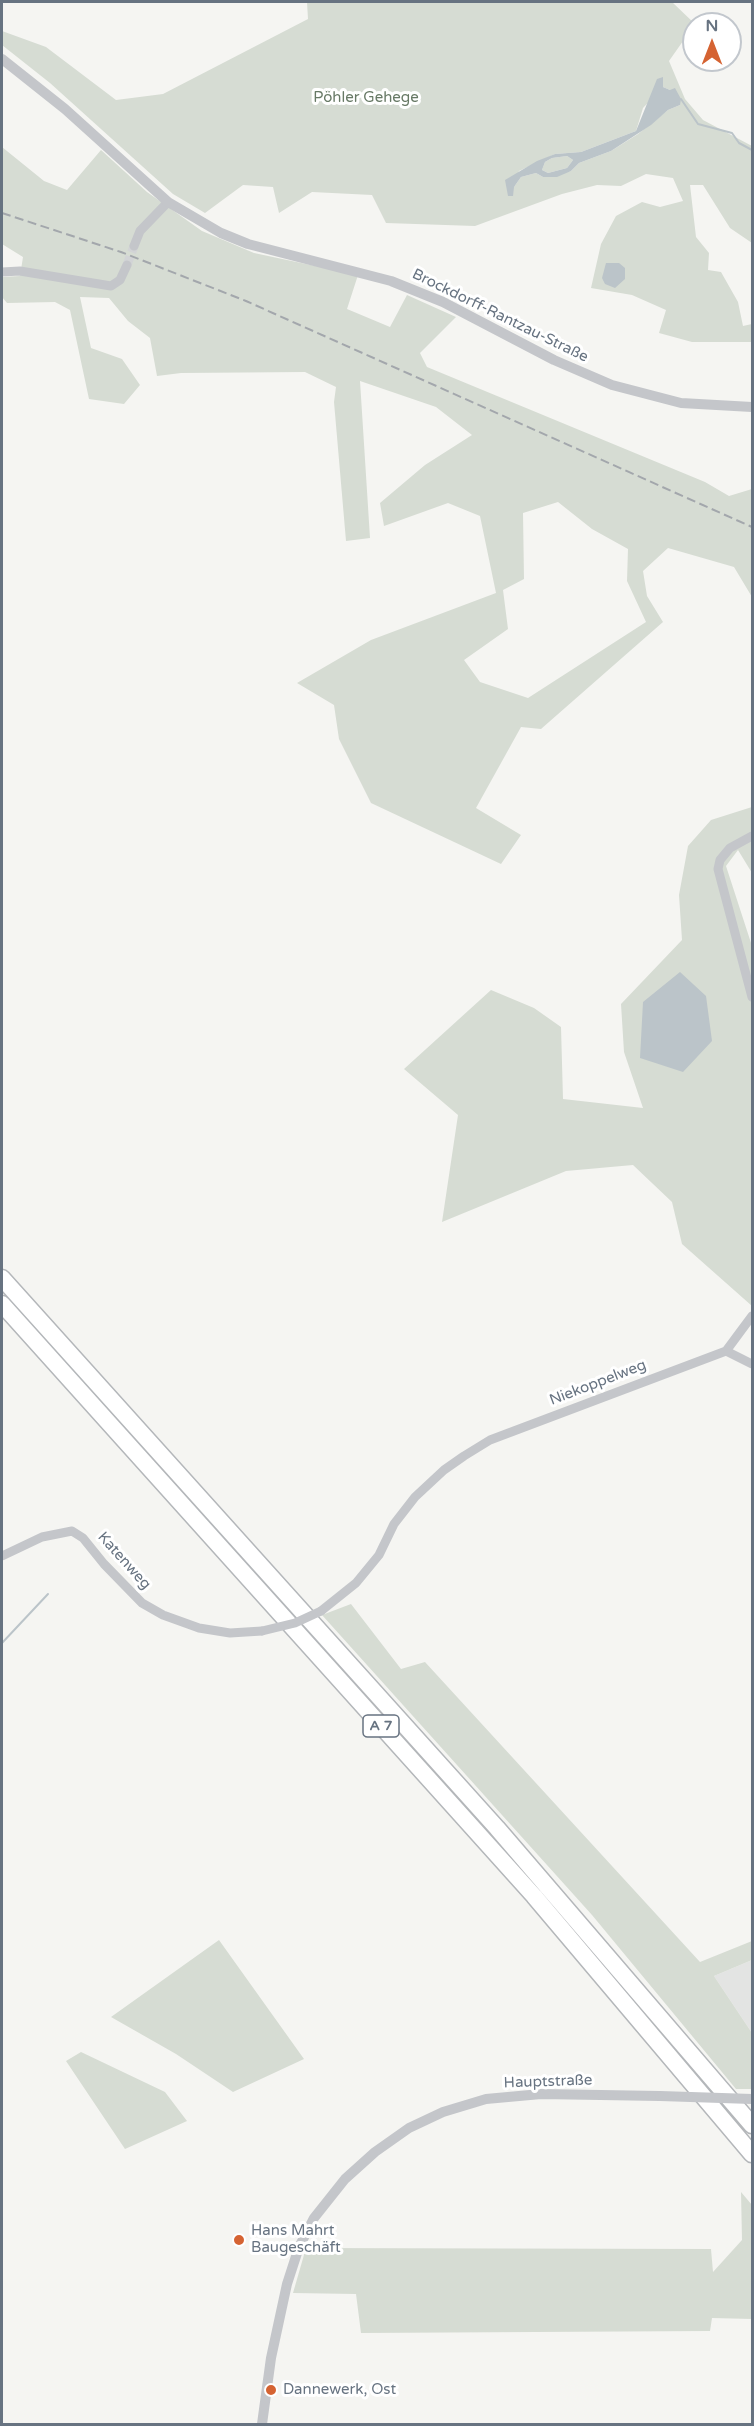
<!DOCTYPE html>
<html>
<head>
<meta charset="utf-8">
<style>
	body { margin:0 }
	#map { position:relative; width:754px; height:2426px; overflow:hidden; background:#f5f5f2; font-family:"Varela Round",sans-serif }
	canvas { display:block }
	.frame { position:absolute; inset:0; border:3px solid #677381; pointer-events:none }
	.north { position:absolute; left:682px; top:12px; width:60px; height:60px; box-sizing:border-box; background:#fff; border:2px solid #c2c7cd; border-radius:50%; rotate:0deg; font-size:16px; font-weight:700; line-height:24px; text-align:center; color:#677381 }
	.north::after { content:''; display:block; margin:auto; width:21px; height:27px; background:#d56332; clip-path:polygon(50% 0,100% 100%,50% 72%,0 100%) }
</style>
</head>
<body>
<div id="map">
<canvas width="754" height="2426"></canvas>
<div class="frame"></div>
<div class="north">N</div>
</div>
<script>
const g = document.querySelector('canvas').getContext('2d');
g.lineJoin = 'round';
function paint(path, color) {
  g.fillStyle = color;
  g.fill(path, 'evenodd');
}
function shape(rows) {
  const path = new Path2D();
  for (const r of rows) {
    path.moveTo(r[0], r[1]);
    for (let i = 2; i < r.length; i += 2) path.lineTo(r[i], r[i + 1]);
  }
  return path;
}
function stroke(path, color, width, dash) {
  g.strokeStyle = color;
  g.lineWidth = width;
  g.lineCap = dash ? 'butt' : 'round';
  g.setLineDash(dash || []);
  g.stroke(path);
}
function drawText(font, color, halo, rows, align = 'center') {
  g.font = font + ' "Varela Round",sans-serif';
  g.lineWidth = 6;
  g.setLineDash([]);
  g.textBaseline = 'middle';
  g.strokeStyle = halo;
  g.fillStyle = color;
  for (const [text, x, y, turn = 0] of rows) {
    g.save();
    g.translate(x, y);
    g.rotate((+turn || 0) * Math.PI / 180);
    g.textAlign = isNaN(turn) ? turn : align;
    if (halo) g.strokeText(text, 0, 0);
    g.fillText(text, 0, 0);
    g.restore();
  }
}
const built = shape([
	[752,1960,752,2033,714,1976]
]);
const green = shape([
	[307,2,672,2,695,24,669,61,685,99,703,120,752,146,752,243,730,228,703,185,690,185,696,237,709,253,708,270,721,272,738,302,743,326,752,324,752,342,692,342,659,333,666,310,632,295,591,288,601,244,616,216,642,202,660,207,683,201,673,178,646,174,621,186,597,185,562,194,475,226,386,223,372,195,312,192,279,213,273,187,243,185,205,213,173,194,50,83,2,45,2,31,46,47,116,100,163,94,308,19],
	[663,87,670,90,680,105,668,110,638,134,611,151,579,163,571,171,543,177,536,173,521,177,514,187,519,171,555,154,581,152,636,131,643,108],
	[2,147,44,181,67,190,101,150,147,192,202,231,254,253,358,275,347,309,390,327,407,295,456,317,420,353,427,367,705,482,729,496,752,489,752,597,734,567,668,548,643,571,647,596,663,622,541,729,521,727,476,808,521,835,501,864,371,803,339,739,334,705,297,683,371,640,496,593,480,516,448,503,384,526,380,503,425,465,472,435,436,407,360,381,370,538,346,541,334,402,336,387,305,372,181,373,157,376,150,338,128,321,109,298,80,297,91,348,122,359,140,385,124,404,89,399,70,310,55,302,7,303,2,297,2,277,20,276,23,257,2,244],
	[558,502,592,529,628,549,627,581,646,622,528,698,480,682,464,660,508,629,503,590,524,579,523,513],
	[567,156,573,160,567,168,548,173,542,170,545,162,552,158],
	[752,807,752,873,738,850,726,866,752,946,752,1306,682,1244,672,1202,633,1165,566,1171,442,1222,458,1115,404,1069,491,990,534,1008,561,1027,563,1099,643,1108,624,1052,621,1004,682,940,679,895,688,846,711,820],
	[351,1604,401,1669,425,1662,700,1962,752,1941,752,1960,714,1976,752,2033,752,2089,736,2089,592,1915,322,1615],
	[219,1940,304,2059,233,2092,176,2054,111,2017],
	[81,2052,165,2092,187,2121,125,2149,66,2061],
	[741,2192,752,2205,752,2319,712,2318,710,2331,361,2333,356,2294,293,2293,306,2248,711,2249,713,2272,742,2240]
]);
const water = shape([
	[663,77,663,87,670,90,675,88,681,99,680,105,668,110,651,125,611,151,579,163,571,171,557,177,543,177,536,173,521,177,514,187,513,196,508,196,505,180,537,161,555,154,581,152,636,131,657,79],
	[567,156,573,160,567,168,548,173,542,170,545,162,552,158],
	[606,263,619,263,625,268,625,279,615,288,605,284,602,278],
	[680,972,706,996,712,1041,683,1072,640,1058,643,1002]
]);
const stream = shape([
	[681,99,698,124,732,133,739,143,752,150],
	[2,1643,48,1594]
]);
const minorTunnel = shape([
	[127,265,134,246]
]);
const minor = shape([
	[134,246,140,231,168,202],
	[2,272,20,271,111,286,120,280,127,265],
	[752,836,730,848,720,860,718,869,752,997],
	[726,1351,752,1364],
	[2,1556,42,1537,72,1531,83,1538,104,1564,142,1603,163,1615,199,1628,230,1633,262,1631],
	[321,1611,356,1583,379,1555,394,1524,415,1497,444,1470,464,1456,490,1440,726,1351,752,1316]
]);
const tertiary = shape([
	[2,59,65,109,168,202,221,233,248,244,391,281,443,302,554,360,612,385,681,403,752,407],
	[262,2424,271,2358,287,2284,299,2247,314,2218,345,2179,375,2152,409,2128,443,2112,486,2099,541,2094,660,2096]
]);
const motorway = shape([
	[2,1278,497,1828,752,2125],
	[2,1304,534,1896,752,2154]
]);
const rail = shape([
	[2,213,121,252,246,301,752,527]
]);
const minorBridge = shape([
	[262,1631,295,1623,321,1611]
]);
const tertiaryBridge = shape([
	[660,2096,752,2099]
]);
const markers = [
	[239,2240,6,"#d56332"],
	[271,2390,6,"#d56332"]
];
const shields = [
	[381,1726,36]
];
const shieldNames = [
	["A 7",381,1726]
];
const parkNames = [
	["Pöhler Gehege",366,98]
];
const streetNames = [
	["Brockdorff-Rantzau-Straße",500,316,26],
	["Niekoppelweg",598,1383,-21],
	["Katenweg",124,1561,48],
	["Hauptstraße",548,2082,-2]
];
const poiNames = [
	["Hans Mahrt",251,2231],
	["Baugeschäft",251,2248],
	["Dannewerk, Ost",283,2390]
];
paint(built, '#e3e4e3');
paint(green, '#d6dcd3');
paint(water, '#bbc4c9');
stroke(stream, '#bbc4c9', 2);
stroke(minorTunnel, '#d2d4d6', 9, [9, 4.5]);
stroke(motorway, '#b4b7ba', 19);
stroke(minor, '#c4c6ca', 9);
stroke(tertiary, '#c4c6ca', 10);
stroke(motorway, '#fff', 16);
stroke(rail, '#a3a7ac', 2, [9, 4.5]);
stroke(minorBridge, '#c4c6ca', 9);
stroke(tertiaryBridge, '#c4c6ca', 10);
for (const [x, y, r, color] of markers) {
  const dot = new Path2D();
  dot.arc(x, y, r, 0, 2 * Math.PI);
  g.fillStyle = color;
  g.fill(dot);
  stroke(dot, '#fff', 2);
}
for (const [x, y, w] of shields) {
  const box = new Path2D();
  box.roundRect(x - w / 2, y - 11, w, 22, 4.5);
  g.fillStyle = '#fff';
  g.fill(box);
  stroke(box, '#677381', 1.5);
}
drawText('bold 14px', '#677381', null, shieldNames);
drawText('15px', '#677965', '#fff', parkNames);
drawText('15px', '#677381', '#fff', streetNames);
drawText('15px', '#677381', '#fff', poiNames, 'left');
</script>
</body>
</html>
